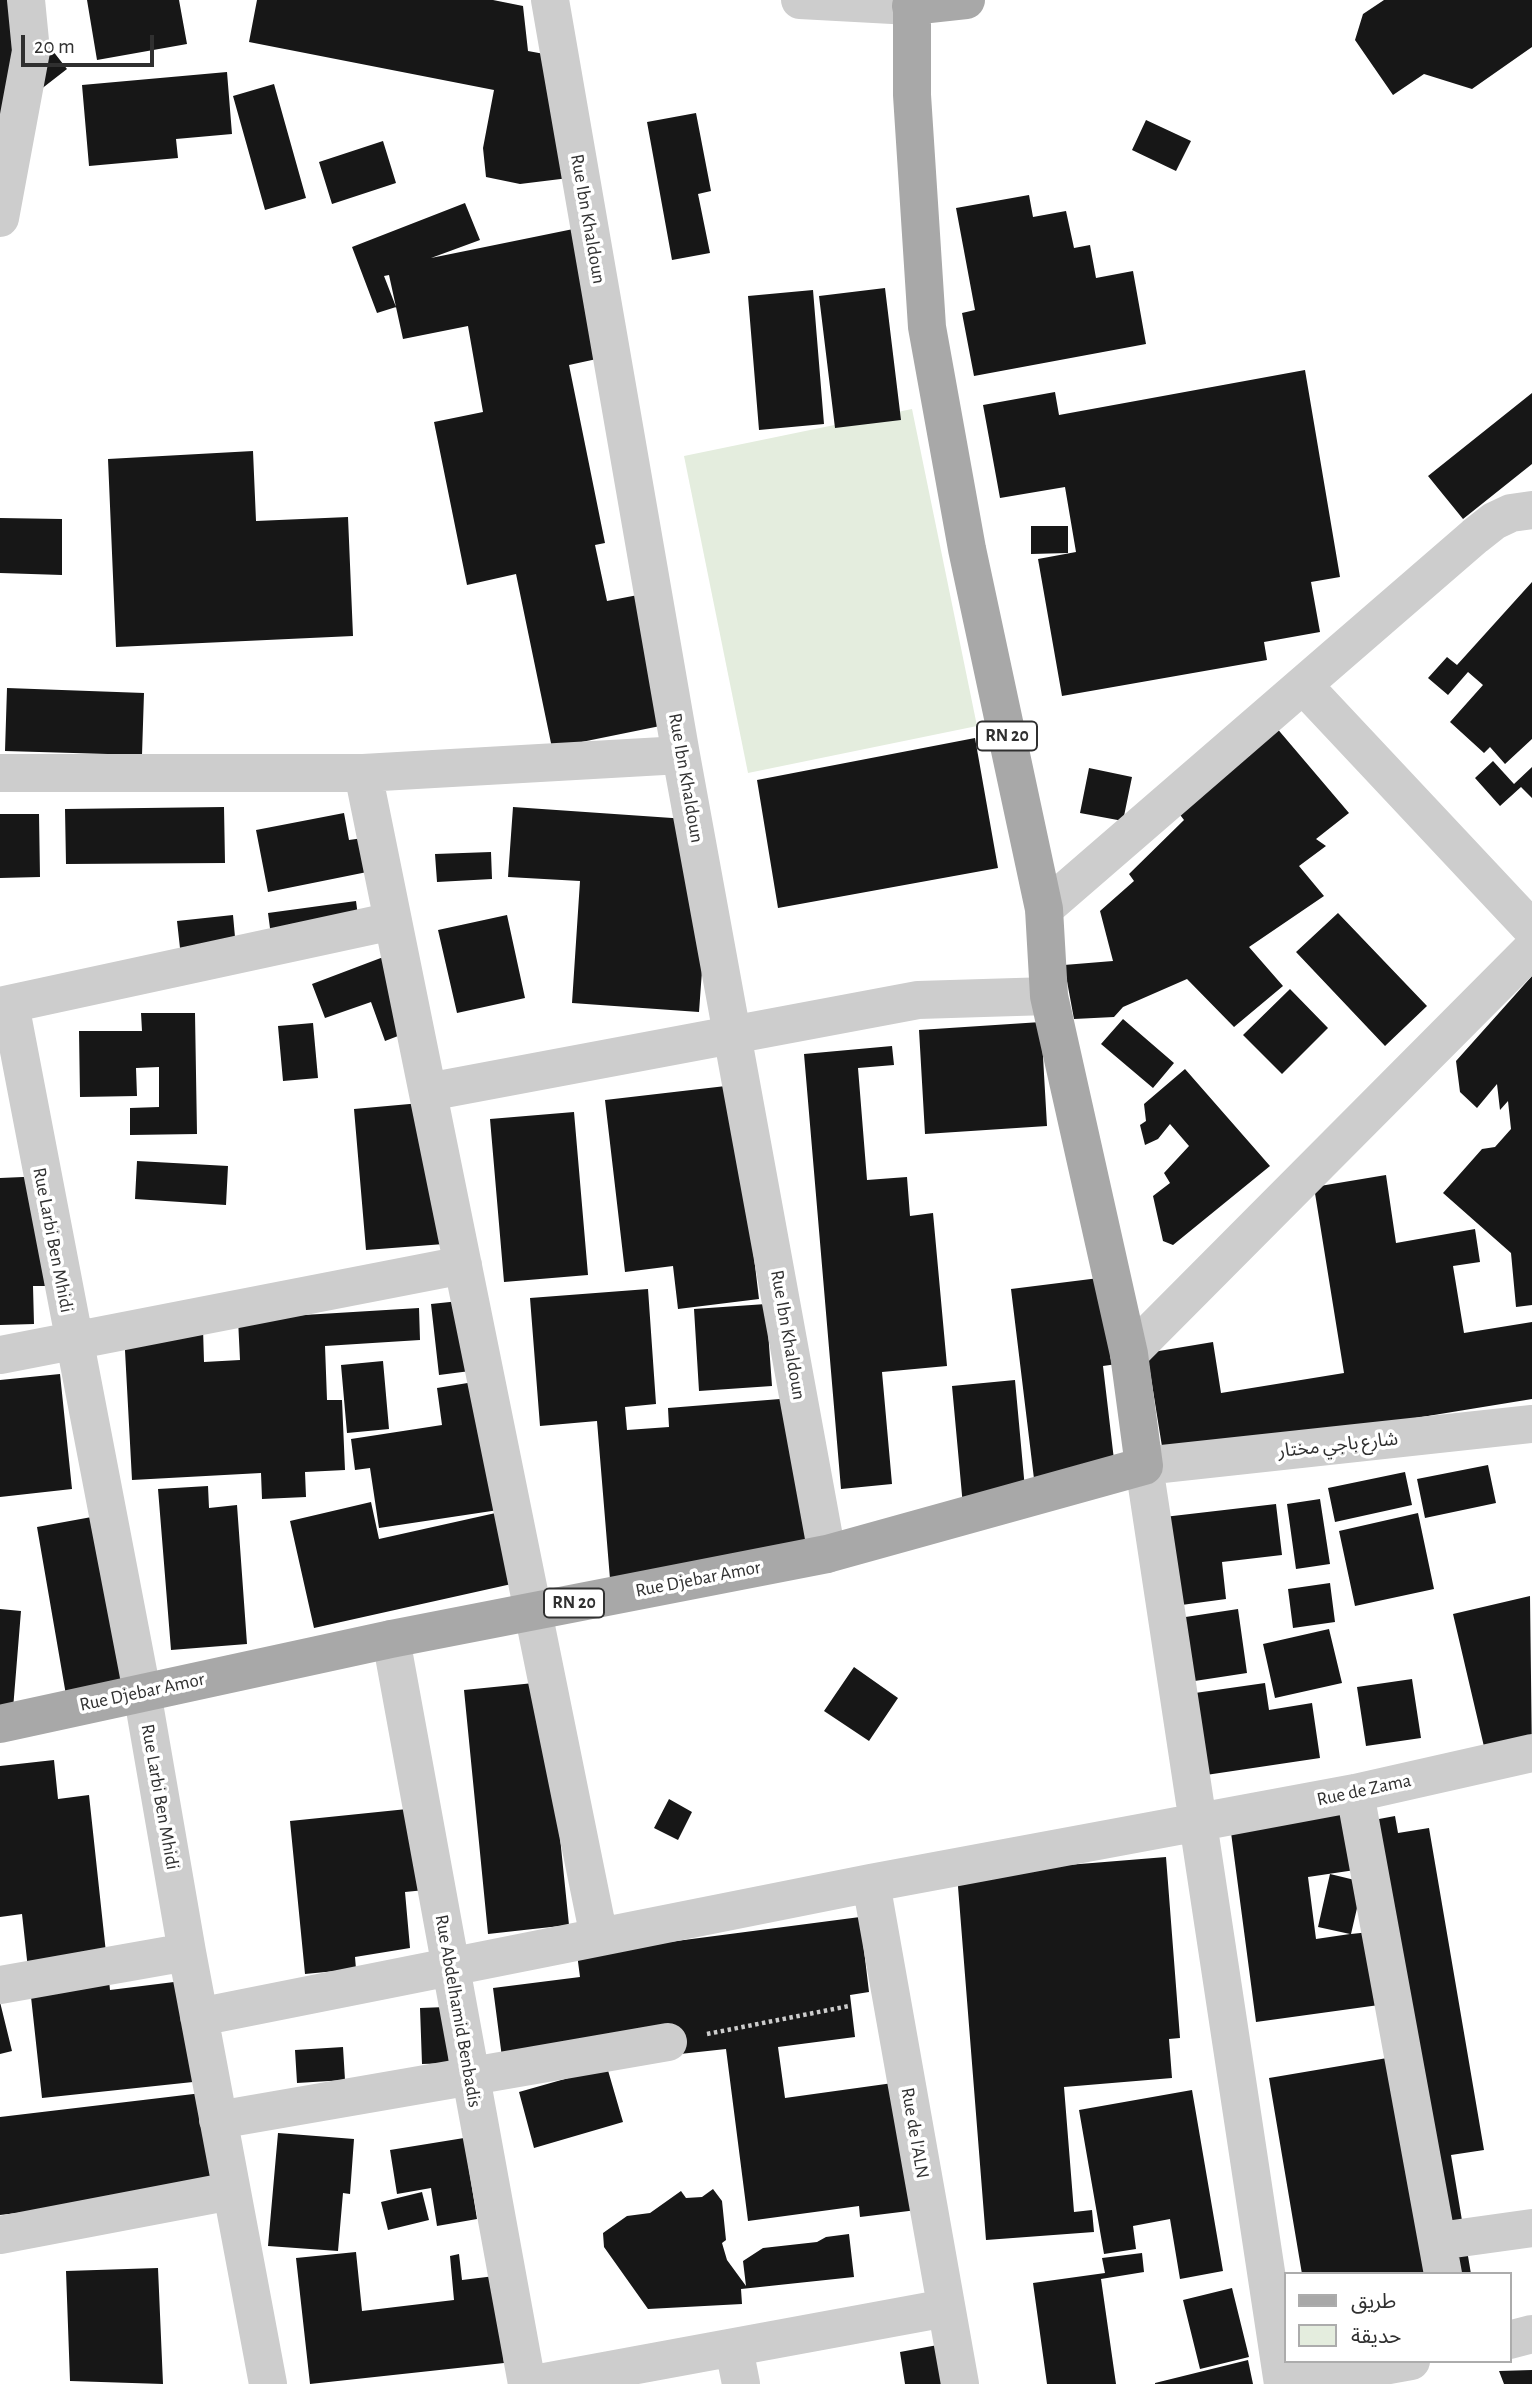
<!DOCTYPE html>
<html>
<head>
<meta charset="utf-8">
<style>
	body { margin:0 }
	#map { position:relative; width:1532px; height:2384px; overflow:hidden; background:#fff; font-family:"Alegreya Sans","Noto Sans Arabic",sans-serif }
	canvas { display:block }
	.legend { position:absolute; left:1284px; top:2272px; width:228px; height:91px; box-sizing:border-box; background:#fff; border:2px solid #acacac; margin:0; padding:9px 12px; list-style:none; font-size:21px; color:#303030 }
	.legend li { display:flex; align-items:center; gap:14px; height:35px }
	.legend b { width:35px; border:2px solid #acacac }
	.scale { position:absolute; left:21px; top:35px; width:133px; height:32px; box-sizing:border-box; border:4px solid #303030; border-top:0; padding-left:9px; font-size:21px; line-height:24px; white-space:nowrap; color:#303030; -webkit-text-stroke:5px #fff; paint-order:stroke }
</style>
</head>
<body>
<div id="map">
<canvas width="1532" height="2384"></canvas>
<ul class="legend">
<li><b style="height:9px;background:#a8a8a8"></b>طريق</li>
<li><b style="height:19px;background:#e4edde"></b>حديقة</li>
</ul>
<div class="scale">20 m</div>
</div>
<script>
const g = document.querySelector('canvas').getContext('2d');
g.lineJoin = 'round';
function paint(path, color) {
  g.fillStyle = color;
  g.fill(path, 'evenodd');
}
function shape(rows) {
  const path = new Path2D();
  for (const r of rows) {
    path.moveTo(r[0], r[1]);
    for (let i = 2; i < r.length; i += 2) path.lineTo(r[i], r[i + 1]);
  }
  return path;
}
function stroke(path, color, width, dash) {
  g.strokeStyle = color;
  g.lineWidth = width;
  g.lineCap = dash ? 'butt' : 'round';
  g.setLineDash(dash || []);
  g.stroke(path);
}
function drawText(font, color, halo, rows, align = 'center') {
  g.font = font + ' "Alegreya Sans","Noto Sans Arabic",sans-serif';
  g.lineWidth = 7;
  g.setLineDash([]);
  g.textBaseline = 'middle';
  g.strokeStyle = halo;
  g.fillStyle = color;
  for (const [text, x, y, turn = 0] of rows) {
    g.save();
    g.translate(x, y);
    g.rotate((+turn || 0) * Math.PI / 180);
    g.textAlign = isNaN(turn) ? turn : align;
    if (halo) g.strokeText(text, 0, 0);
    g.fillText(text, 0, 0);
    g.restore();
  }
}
const green = shape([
	[912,409,977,726,748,773,684,456]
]);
const building = shape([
	[0,0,13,0,67,69,0,121],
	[87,0,179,0,187,44,97,60],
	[257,0,493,0,523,6,528,51,566,58,577,177,520,184,486,177,483,148,494,90,249,42],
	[1384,0,1532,0,1532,47,1472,89,1424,74,1393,95,1355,40,1363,14],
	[227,72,232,134,176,139,178,158,89,166,82,85],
	[274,84,306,198,265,210,233,96],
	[696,113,711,191,698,194,710,253,672,260,647,122],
	[1146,120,1191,141,1176,171,1132,150],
	[383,141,396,183,332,204,319,162],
	[1029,195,1033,217,1066,211,1074,248,1090,245,1096,278,1133,271,1146,344,974,376,962,313,975,310,956,208],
	[465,203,480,240,431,258,588,226,615,355,569,365,605,543,595,545,607,601,643,594,670,724,552,748,516,574,467,585,434,422,483,412,468,326,403,339,389,275,384,276,396,307,377,313,352,247],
	[885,288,901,420,835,428,819,296],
	[813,290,824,424,759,430,748,296],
	[1305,370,1340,577,1311,582,1320,632,1264,642,1267,660,1062,696,1038,559,1076,552,1065,487,1000,498,983,405,1055,392,1059,415],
	[1532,393,1532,464,1463,519,1428,476],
	[253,451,256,521,348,517,353,636,116,647,108,459],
	[0,518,62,519,62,575,0,573],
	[1031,526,1068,526,1068,553,1031,554],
	[1532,582,1532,739,1505,764,1490,747,1484,753,1450,722,1483,685,1468,672,1448,695,1428,678,1447,657,1457,665],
	[7,688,144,693,142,755,5,751],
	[1275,726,1349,813,1316,839,1326,846,1299,866,1324,896,1249,947,1283,986,1234,1027,1187,979,1123,1007,1114,1017,1074,1019,1064,965,1113,961,1100,911,1134,881,1129,874,1184,820,1174,807],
	[975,738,998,868,778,908,757,780],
	[1493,761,1514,784,1532,767,1532,798,1521,787,1500,806,1475,778],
	[1089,768,1132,777,1123,821,1080,813],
	[224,807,225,863,66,864,65,809],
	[513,807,701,820,705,929,699,1012,572,1003,580,881,508,877],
	[344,813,349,840,370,837,377,870,268,892,256,830],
	[0,814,39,814,40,877,0,878],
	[491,852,492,879,437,882,435,854],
	[356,901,361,939,273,951,268,913],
	[1338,913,1427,1006,1385,1046,1296,952],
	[233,915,238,970,183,975,177,921],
	[507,915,525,998,457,1013,438,930],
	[394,953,429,1024,385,1041,371,1002,325,1018,312,984],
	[1532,976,1532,1305,1516,1307,1511,1253,1443,1193,1482,1149,1495,1147,1511,1129,1508,1101,1500,1110,1497,1084,1477,1108,1460,1092,1456,1061],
	[1290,989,1328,1028,1282,1074,1243,1035],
	[141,1013,195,1013,197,1134,130,1135,130,1108,159,1107,159,1067,136,1068,137,1096,80,1097,79,1031,142,1031],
	[1123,1019,1174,1063,1153,1088,1101,1044],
	[1041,1022,1047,1126,925,1134,919,1030],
	[313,1023,318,1078,283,1081,278,1026],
	[892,1046,894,1065,858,1068,867,1180,907,1177,910,1216,933,1213,947,1366,882,1372,892,1484,841,1489,804,1054],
	[1185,1069,1270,1166,1173,1245,1163,1241,1153,1196,1170,1183,1164,1173,1189,1146,1170,1124,1158,1139,1145,1145,1140,1125,1146,1121,1144,1104],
	[743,1084,746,1191,759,1299,678,1309,673,1266,625,1272,605,1100],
	[432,1102,444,1244,366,1250,354,1109],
	[574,1112,588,1275,504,1282,490,1119],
	[137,1161,228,1166,226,1205,135,1199],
	[1386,1175,1396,1243,1475,1229,1480,1262,1453,1266,1464,1333,1532,1322,1532,1399,1164,1459,1147,1353,1213,1342,1221,1393,1344,1373,1314,1187],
	[46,1176,49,1286,33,1286,34,1324,0,1325,0,1178],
	[1107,1277,1117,1364,1103,1366,1116,1477,1035,1487,1011,1289],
	[648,1289,656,1404,625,1407,627,1430,669,1427,668,1408,805,1397,818,1563,610,1579,597,1421,540,1426,530,1298],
	[469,1300,478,1370,439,1375,431,1304],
	[766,1304,772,1386,699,1391,694,1309],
	[419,1308,420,1340,325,1346,327,1400,342,1400,345,1470,305,1472,306,1497,262,1499,261,1473,132,1480,124,1332,203,1328,204,1362,240,1360,238,1319],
	[383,1361,389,1429,347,1433,341,1365],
	[60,1374,72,1489,0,1497,0,1380],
	[486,1380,505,1509,379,1528,370,1468,355,1470,351,1439,442,1425,437,1388],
	[1015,1380,1026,1500,963,1506,952,1386],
	[1488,1465,1496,1503,1425,1518,1417,1479],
	[1405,1472,1412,1505,1335,1522,1328,1488],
	[208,1486,209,1508,237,1505,247,1644,171,1650,158,1489],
	[1320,1499,1330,1564,1296,1569,1287,1504],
	[371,1502,379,1539,509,1510,525,1581,314,1628,290,1521],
	[1276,1504,1282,1555,1222,1562,1226,1599,1174,1606,1164,1517],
	[1418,1513,1434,1589,1355,1606,1339,1531],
	[108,1514,140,1681,66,1695,37,1527],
	[1330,1583,1335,1622,1293,1628,1288,1589],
	[1530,1596,1532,1758,1489,1768,1453,1614],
	[0,1609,21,1611,13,1709,0,1708],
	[1238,1609,1247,1673,1188,1682,1179,1618],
	[1329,1629,1342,1683,1275,1698,1263,1644],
	[854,1667,898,1698,869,1741,824,1711],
	[1412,1679,1421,1738,1366,1746,1357,1687],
	[544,1682,569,1925,488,1934,464,1690],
	[1265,1683,1269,1710,1312,1703,1320,1758,1206,1775,1195,1693],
	[54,1760,58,1799,89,1795,110,1990,182,1981,193,2082,42,2098,22,1914,0,1917,0,1766],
	[669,1799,692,1812,678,1840,654,1828],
	[417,1808,425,1890,405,1892,410,1948,355,1957,356,1969,305,1974,290,1821],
	[1347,1810,1355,1870,1308,1877,1316,1939,1350,1934,1318,1927,1330,1874,1363,1882,1351,1934,1370,1932,1379,2005,1256,2022,1230,1825],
	[1395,1816,1398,1833,1429,1828,1484,2150,1451,2155,1471,2274,1302,2274,1269,2078,1399,2056,1363,1822],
	[1166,1857,1180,2038,1169,2039,1172,2078,1064,2087,1074,2212,1092,2210,1094,2232,986,2240,957,1874],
	[860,1917,869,1992,850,1995,855,2037,778,2047,785,2098,893,2083,917,2210,860,2217,859,2206,748,2221,726,2049,504,2073,493,1988,580,1977,577,1954],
	[0,2002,12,2051,0,2054],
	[446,2007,449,2063,422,2064,420,2008],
	[343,2047,345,2080,297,2083,295,2050],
	[607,2067,623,2122,534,2148,519,2092],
	[1192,2090,1223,2271,1180,2279,1170,2219,1133,2226,1136,2249,1104,2254,1079,2110],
	[202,2093,213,2190,0,2215,0,2117],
	[278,2133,354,2139,350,2194,343,2193,338,2251,268,2246],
	[464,2138,477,2219,437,2226,431,2188,397,2194,390,2150],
	[713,2189,722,2201,726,2240,722,2243,727,2260,746,2286,743,2261,763,2248,817,2242,826,2237,849,2234,854,2277,741,2289,742,2304,648,2309,604,2247,603,2233,627,2216,650,2213,681,2191,686,2198,702,2197],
	[422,2192,429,2220,388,2230,381,2202],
	[356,2252,362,2311,454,2300,450,2256,459,2254,462,2280,495,2276,504,2363,310,2384,296,2258],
	[1142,2253,1144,2272,1101,2279,1116,2384,1047,2384,1033,2283,1105,2273,1102,2258],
	[158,2268,163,2384,70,2381,66,2271],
	[1232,2288,1249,2357,1200,2369,1183,2300],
	[943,2344,950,2384,905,2384,900,2352],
	[1248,2360,1253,2384,1155,2384,1155,2383],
	[1532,2370,1532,2384,1504,2384,1499,2371]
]);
const path = shape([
	[707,2034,849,2006]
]);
const minor = shape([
	[550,0,681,755,827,1554],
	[800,0,911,6],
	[0,218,31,51,26,0],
	[1303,685,1532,929],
	[0,773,363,773,681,755],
	[363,773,599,1937],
	[1044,909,1475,536,1494,521,1511,513,1532,510],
	[10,1004,142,1692,187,1952,268,2384],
	[0,1006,393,921],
	[428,1092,918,1000,1049,996],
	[1129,1354,1532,949],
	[0,1355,463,1265],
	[391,1639,527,2384],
	[1355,1793,1443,2274],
	[871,1883,960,2384],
	[0,1985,187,1952],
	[199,2017,871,1883,1355,1793,1532,1753],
	[218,2120,668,2042],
	[0,2235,231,2191],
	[1439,2241,1532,2228],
	[1509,2340,1532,2334],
	[734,2348,741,2384],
	[534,2384,946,2308],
	[1283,2384,1144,1466,1532,1424],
	[1286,2384,1411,2361]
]);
const major = shape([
	[911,6,966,0],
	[0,1724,391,1639,827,1554,1144,1466,1129,1354,1049,996,1044,909,967,549,927,327,912,95,912,0]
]);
const shields = [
	[1007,736,60],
	[574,1603,60]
];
const shieldNames = [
	["RN 20",1007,736],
	["RN 20",574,1603]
];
const streetNames = [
	["Rue Ibn Khaldoun",588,219,80],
	["Rue Ibn Khaldoun",686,778,80],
	["Rue Larbi Ben Mhidi",53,1240,79],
	["Rue Ibn Khaldoun",788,1335,80],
	["شارع باجي مختار",1338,1445,-6],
	["Rue Djebar Amor",698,1579,-11],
	["Rue Djebar Amor",142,1692,-12],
	["Rue de Zama",1364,1790,-12],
	["Rue Larbi Ben Mhidi",160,1797,80],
	["Rue Abdelhamid Benbadis",458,2011,80],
	["Rue de l'ALN",915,2133,80]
];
paint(green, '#e4edde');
paint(building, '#171717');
stroke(path, '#cdcdcd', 4.5, [3.5, 3.5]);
stroke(minor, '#cdcdcd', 38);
stroke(major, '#a8a8a8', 38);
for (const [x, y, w] of shields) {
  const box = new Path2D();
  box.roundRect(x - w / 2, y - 14.5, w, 29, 5);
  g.fillStyle = '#fff';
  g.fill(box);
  stroke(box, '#303030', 2);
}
drawText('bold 18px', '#303030', null, shieldNames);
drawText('19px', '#303030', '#fff', streetNames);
</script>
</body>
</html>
